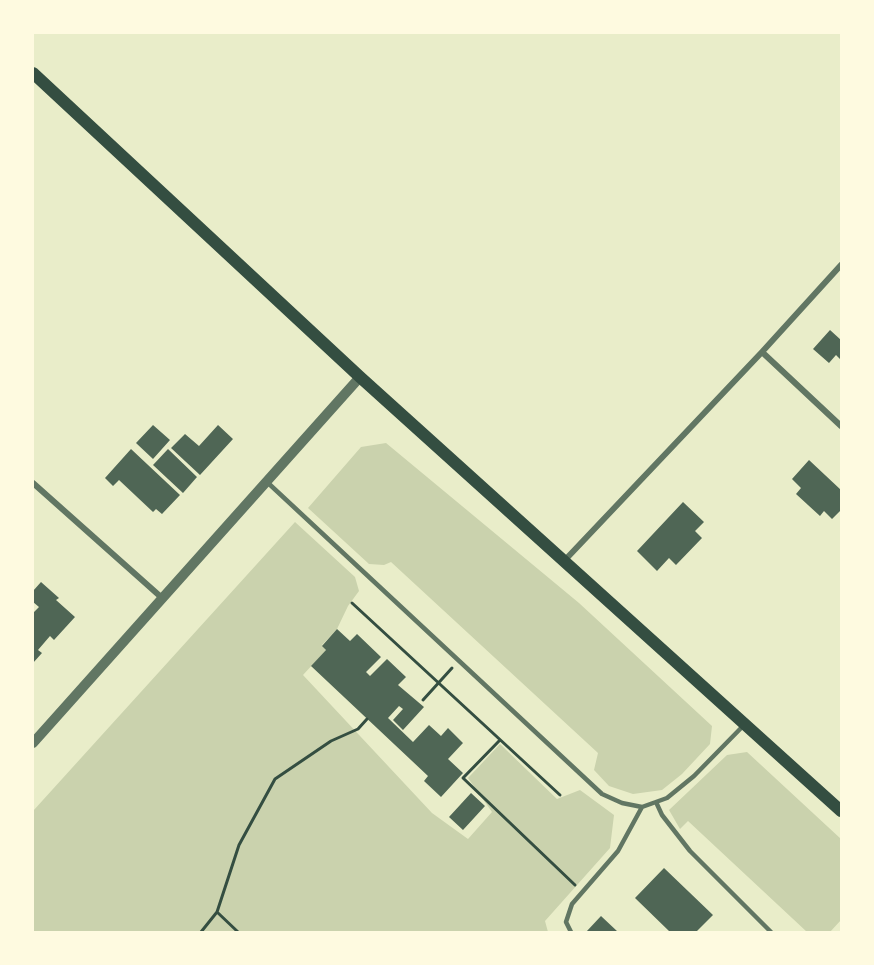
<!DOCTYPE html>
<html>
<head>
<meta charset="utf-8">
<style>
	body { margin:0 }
	#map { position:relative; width:874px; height:965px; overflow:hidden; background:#e9edc9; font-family:Signika,sans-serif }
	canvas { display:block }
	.frame { position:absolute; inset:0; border:34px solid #fefae0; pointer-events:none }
</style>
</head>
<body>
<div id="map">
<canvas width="874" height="965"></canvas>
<div class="frame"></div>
</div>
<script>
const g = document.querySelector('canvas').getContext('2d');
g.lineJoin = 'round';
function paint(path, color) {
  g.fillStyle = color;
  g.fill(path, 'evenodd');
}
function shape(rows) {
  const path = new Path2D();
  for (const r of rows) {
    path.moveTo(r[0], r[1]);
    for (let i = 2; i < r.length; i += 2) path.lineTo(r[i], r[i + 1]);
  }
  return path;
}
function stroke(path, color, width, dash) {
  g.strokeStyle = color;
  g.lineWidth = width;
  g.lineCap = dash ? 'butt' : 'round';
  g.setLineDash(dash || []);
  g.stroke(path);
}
const green = shape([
	[386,443,579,603,712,726,710,744,682,774,662,790,633,794,609,786,594,770,598,753,391,562,384,565,369,564,308,508,361,447],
	[295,522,355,577,359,591,348,606,337,629,322,645,326,650,303,675,432,813,468,839,492,812,468,778,500,744,557,799,580,790,614,815,610,848,545,921,548,932,33,932,33,811],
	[747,752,841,839,841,920,830,932,807,932,688,821,680,829,669,810,727,755]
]);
const building = shape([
	[830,330,841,340,841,360,836,355,829,363,813,349],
	[153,425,170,440,153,459,136,443],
	[218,425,233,439,200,475,171,448,185,434,199,446],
	[131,449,180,495,162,514,156,509,153,512,119,480,113,486,105,478],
	[168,449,197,477,183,493,153,465],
	[809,460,841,490,841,510,832,519,824,511,820,516,796,494,801,488,792,479],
	[683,502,704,522,695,531,702,538,676,565,669,558,657,571,637,551],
	[41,582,59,598,56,600,75,617,54,640,50,636,38,650,42,653,33,663,33,613,39,607,33,602,33,591],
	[337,629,350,641,357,634,381,657,366,672,370,676,387,659,406,677,398,685,424,707,403,730,393,720,403,709,399,706,388,718,413,742,429,725,441,736,448,728,463,743,448,759,463,773,441,797,424,781,428,776,311,666,326,650,322,646],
	[471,793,485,806,463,830,449,817],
	[664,868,713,915,696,932,670,932,635,898],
	[601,916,618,932,586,932]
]);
const path = shape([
	[352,603,560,795],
	[423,700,452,668],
	[500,740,463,778,575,885],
	[217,912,238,932],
	[201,932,217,912,239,845,275,779,331,741,358,729,367,719]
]);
const service = shape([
	[267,482,602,794,622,803,642,807,667,798,694,776,744,725],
	[656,802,662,815,690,851,771,932],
	[571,932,566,922,572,904,618,851,642,807]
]);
const minor = shape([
	[762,352,841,426],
	[33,483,161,597],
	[565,560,762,352,841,265]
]);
const tertiary = shape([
	[33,743,360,377]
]);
const secondary = shape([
	[33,73,360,377,841,811]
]);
paint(green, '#cad2ad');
paint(building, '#4f6655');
stroke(path, '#344e41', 3);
stroke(service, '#617663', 4.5);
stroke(minor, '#617663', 6);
stroke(tertiary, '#617663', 10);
stroke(secondary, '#344e41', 12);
</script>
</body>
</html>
